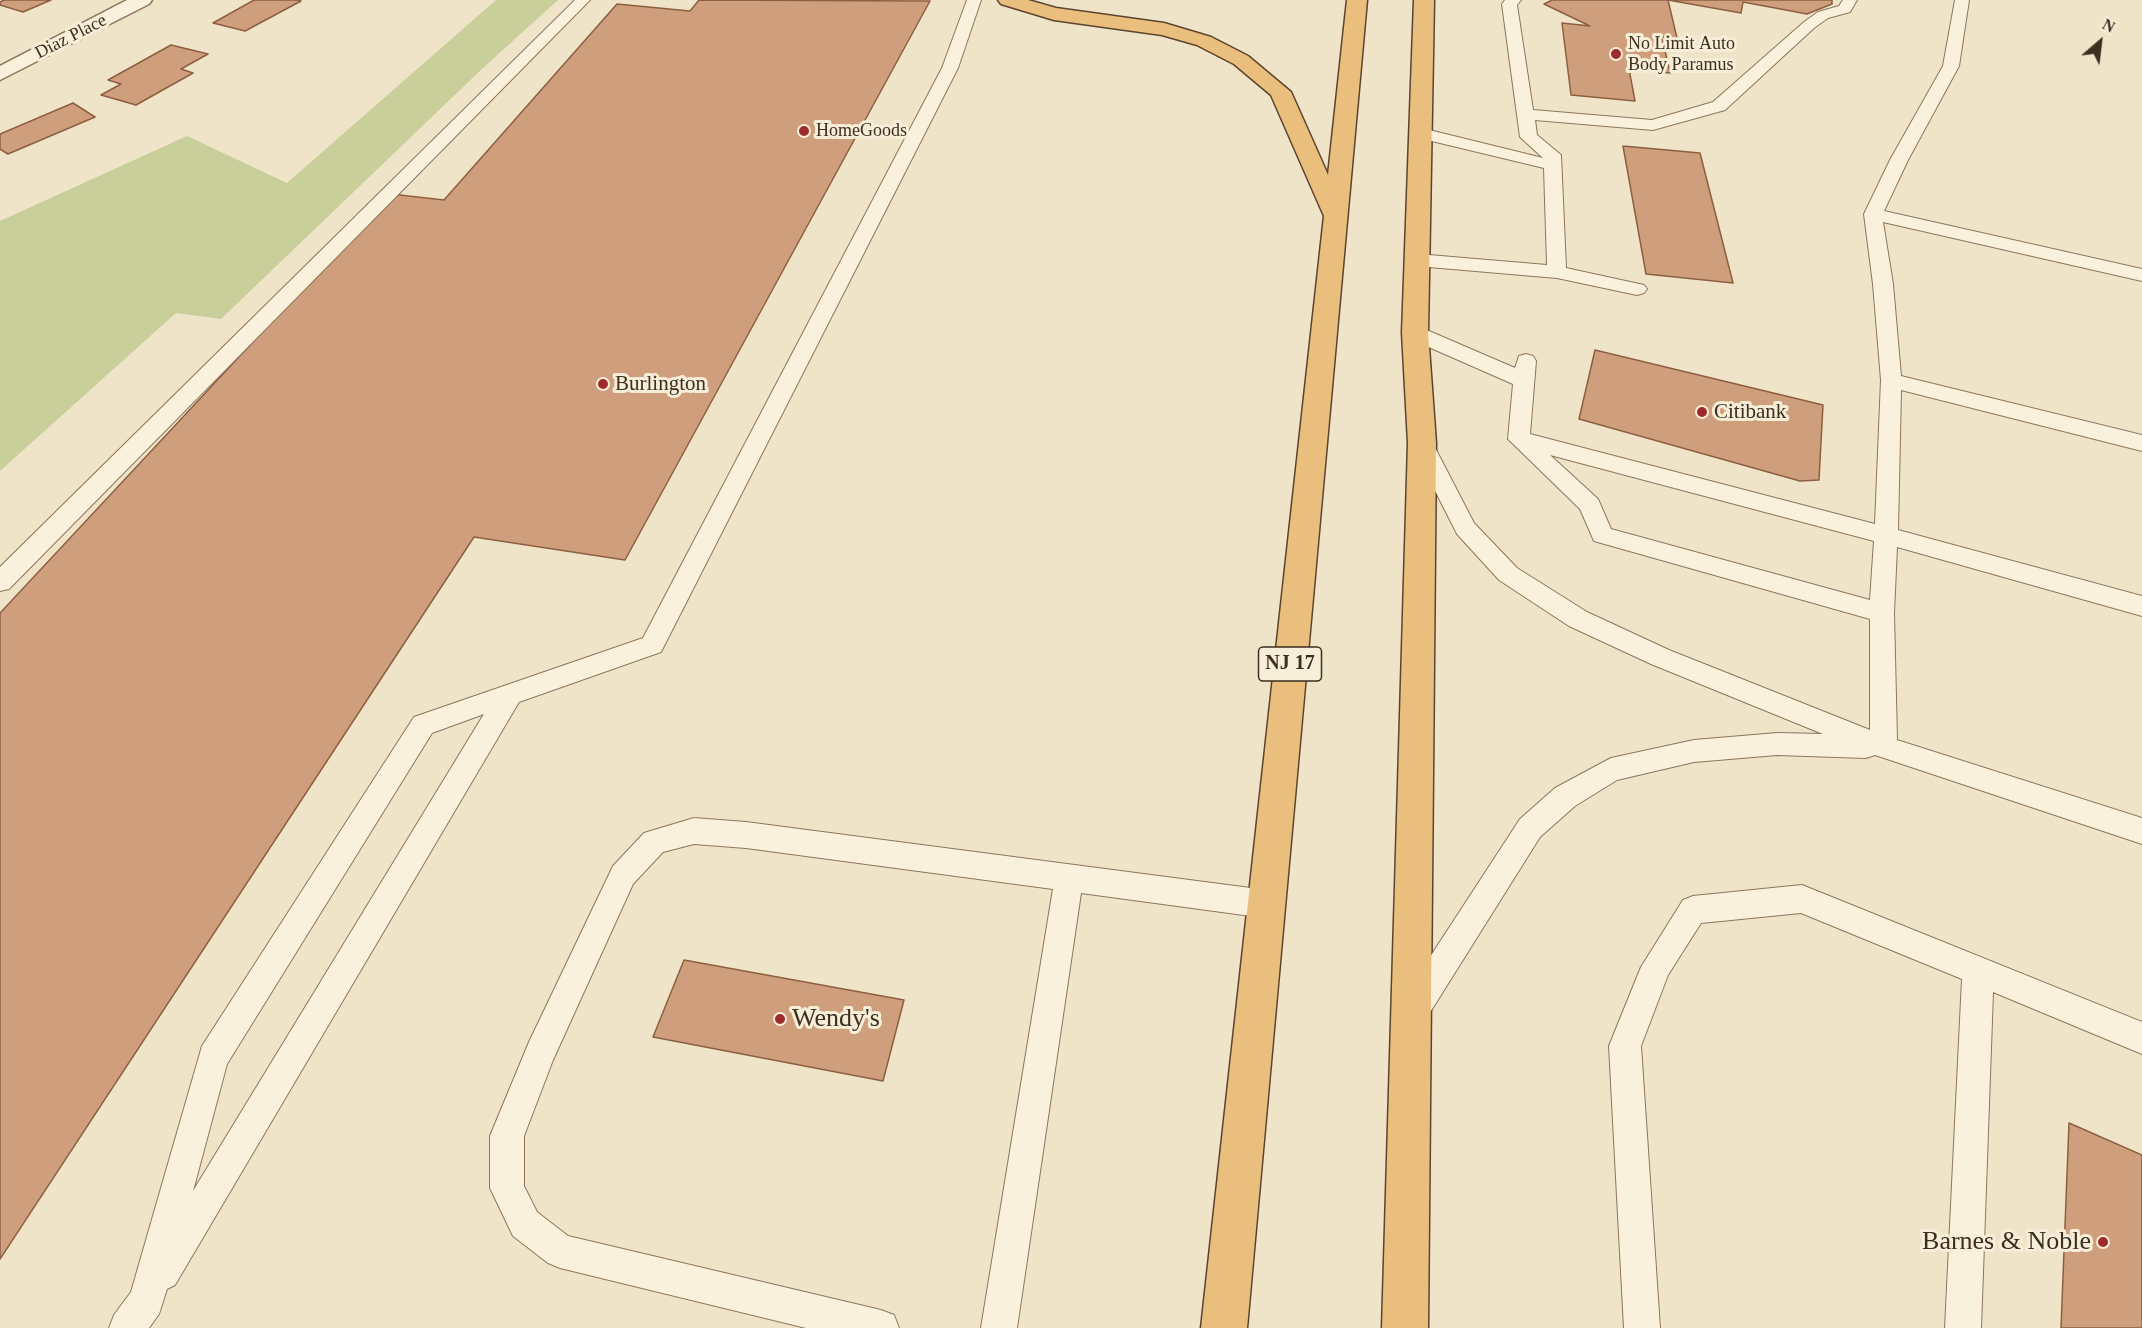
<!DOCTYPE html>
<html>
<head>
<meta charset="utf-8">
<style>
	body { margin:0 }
	#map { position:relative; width:2142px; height:1328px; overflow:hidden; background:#f0e4c8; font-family:Georgia,serif }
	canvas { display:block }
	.north { position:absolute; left:2070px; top:12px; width:60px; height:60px; -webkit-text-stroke:4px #f7eed8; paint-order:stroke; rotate:28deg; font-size:16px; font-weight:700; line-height:24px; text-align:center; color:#3d2e20 }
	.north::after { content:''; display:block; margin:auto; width:21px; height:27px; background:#3d2e20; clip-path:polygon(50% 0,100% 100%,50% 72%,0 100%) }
</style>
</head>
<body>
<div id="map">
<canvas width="2142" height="1328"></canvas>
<div class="north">N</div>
</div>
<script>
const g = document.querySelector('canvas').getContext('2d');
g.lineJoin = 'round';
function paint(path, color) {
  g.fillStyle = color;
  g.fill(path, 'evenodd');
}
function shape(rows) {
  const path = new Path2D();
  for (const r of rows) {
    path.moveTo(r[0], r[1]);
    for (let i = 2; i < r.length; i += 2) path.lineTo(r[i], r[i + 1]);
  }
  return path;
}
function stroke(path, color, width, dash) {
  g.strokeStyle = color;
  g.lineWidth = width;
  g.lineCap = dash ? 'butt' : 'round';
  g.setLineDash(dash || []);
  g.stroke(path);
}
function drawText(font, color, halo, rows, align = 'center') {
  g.font = font + ' Georgia,serif';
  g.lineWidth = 6;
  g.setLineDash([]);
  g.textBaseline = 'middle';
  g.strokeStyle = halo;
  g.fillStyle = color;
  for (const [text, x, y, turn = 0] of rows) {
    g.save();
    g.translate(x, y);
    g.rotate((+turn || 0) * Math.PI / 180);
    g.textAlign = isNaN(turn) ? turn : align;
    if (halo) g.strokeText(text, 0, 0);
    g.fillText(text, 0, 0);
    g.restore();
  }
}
const green = shape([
	[496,0,558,0,483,68,221,319,176,313,0,471,0,221,187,136,287,183]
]);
const building = shape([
	[4,0,51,0,23,12,0,5,0,2,4,0],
	[254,0,297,0,301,1,245,31,213,23,254,0],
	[699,0,930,1,625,560,474,537,0,1259,0,613,391,194,444,200,617,4,690,11,699,0],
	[1552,0,1668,0,1677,38,1662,37,1670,73,1629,69,1635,101,1571,95,1562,23,1590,26,1544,4,1552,0],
	[1668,0,1832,0,1832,4,1807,14,1743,2,1741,13,1668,0],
	[171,45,208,54,181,69,193,73,136,105,101,95,121,84,108,80,171,45],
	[73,103,95,117,8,154,0,149,0,134,73,103],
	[1623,146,1700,153,1733,283,1646,274,1623,146],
	[1595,350,1823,405,1819,480,1800,481,1579,419,1595,350],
	[684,960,904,1000,883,1081,653,1037,684,960],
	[2069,1123,2142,1155,2142,1328,2061,1328,2069,1123]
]);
const service = shape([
	[575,0,590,0,9,589,0,591,0,567,575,0],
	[967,0,981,0,958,68,661,652,519,702,175,1285,167,1289,159,1314,149,1328,109,1328,114,1315,131,1292,202,1046,414,717,643,638,942,68,967,0],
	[484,714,193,1191,227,1064,432,733,484,714],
	[1505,0,1521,0,1517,5,1533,110,1652,120,1713,102,1804,22,1818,12,1839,6,1843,0,1857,0,1850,12,1828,18,1814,28,1725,110,1653,130,1535,120,1537,135,1561,155,1566,268,1644,285,1647,289,1644,293,1637,295,1557,278,1417,266,1410,264,1407,260,1410,256,1417,254,1547,265,1544,168,1415,137,1412,133,1415,129,1421,128,1543,158,1520,137,1502,4,1505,0],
	[1955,0,1969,0,1959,66,1908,160,1884,211,2142,269,2142,281,1883,222,1893,284,1901,376,2142,435,2142,451,1901,390,1898,530,2142,596,2142,616,1897,547,1894,613,1897,740,2142,818,2142,844,1875,755,1866,758,1777,755,1694,762,1617,780,1575,806,1540,837,1424,1022,1413,1026,1402,1022,1397,1011,1402,1000,1520,819,1555,788,1611,758,1694,740,1777,733,1823,734,1651,664,1569,626,1499,580,1457,534,1411,443,1414,438,1422,435,1430,438,1474,523,1517,568,1587,612,1669,650,1870,730,1870,619,1594,541,1580,509,1508,439,1513,384,1408,338,1405,333,1408,328,1415,327,1422,328,1515,368,1519,356,1526,354,1533,356,1536,361,1530,434,1875,524,1881,380,1873,284,1864,214,1890,160,1943,66,1955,0],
	[1550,455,1874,541,1870,600,1611,529,1598,499,1550,455],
	[694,818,746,822,1266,890,1276,894,1281,904,1276,914,1266,918,1081,893,1017,1328,981,1328,1053,889,746,848,694,844,663,852,633,884,553,1060,524,1136,524,1186,537,1212,568,1236,881,1310,894,1315,899,1328,806,1328,560,1268,548,1263,513,1236,490,1188,490,1136,529,1042,613,866,644,833,694,818],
	[1802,885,2142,1022,2142,1054,1993,992,1981,1328,1945,1328,1962,979,1801,913,1701,923,1668,975,1641,1046,1660,1328,1624,1328,1609,1046,1641,967,1683,900,1693,896,1802,885]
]);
const minor = shape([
	[127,0,152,0,149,4,0,80,0,66,127,0]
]);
const trunk = shape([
	[998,0,1028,0,1056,8,1164,23,1211,37,1248,56,1291,92,1328,175,1347,0,1367,0,1247,1328,1201,1328,1324,216,1271,95,1234,64,1197,45,1162,35,1054,20,1001,4,998,0],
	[1414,0,1434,0,1428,333,1436,443,1428,1328,1382,1328,1408,443,1402,333,1414,0]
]);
const markers = [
	[1616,54,6,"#9e2a2b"],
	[804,131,6,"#9e2a2b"],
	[603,384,6,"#9e2a2b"],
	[1702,412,6,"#9e2a2b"],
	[780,1019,6,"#9e2a2b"],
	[2103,1242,6,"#9e2a2b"]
];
const farStreetnames = [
	["Diaz Place",71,37,-27]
];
const farPoinames = [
	["No Limit Auto",1628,44],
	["Body Paramus",1628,65],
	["HomeGoods",816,131]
];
const shields = [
	[1290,664,63]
];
const shieldNames = [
	["NJ 17",1290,664]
];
const poiNames = [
	["Burlington",615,384],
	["Citibank",1714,412]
];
const nearPoinames = [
	["Wendy's",792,1019],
	["Barnes & Noble",2091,1242,"right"]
];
paint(green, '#c9cf9b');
paint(building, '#cf9f7d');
stroke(building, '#8d5f41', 1.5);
stroke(service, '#8d765c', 2);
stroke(minor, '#8d765c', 3);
stroke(trunk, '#5b4430', 3);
paint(service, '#faf1dc');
paint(minor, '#faf1dc');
paint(trunk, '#eabe7c');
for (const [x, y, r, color] of markers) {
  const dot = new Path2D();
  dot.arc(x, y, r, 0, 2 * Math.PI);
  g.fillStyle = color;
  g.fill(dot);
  stroke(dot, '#f7eed8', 2);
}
drawText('18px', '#3d2e20', '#f7eed8', farStreetnames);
drawText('18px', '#3d2e20', '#f7eed8', farPoinames, 'left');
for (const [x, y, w] of shields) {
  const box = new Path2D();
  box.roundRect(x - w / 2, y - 17, w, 34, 4.5);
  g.fillStyle = '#f7eed8';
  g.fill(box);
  stroke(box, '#3d2e20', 1.5);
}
drawText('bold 20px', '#3d2e20', null, shieldNames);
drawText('21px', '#3d2e20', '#f7eed8', poiNames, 'left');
drawText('26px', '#3d2e20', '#f7eed8', nearPoinames, 'left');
</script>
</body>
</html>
